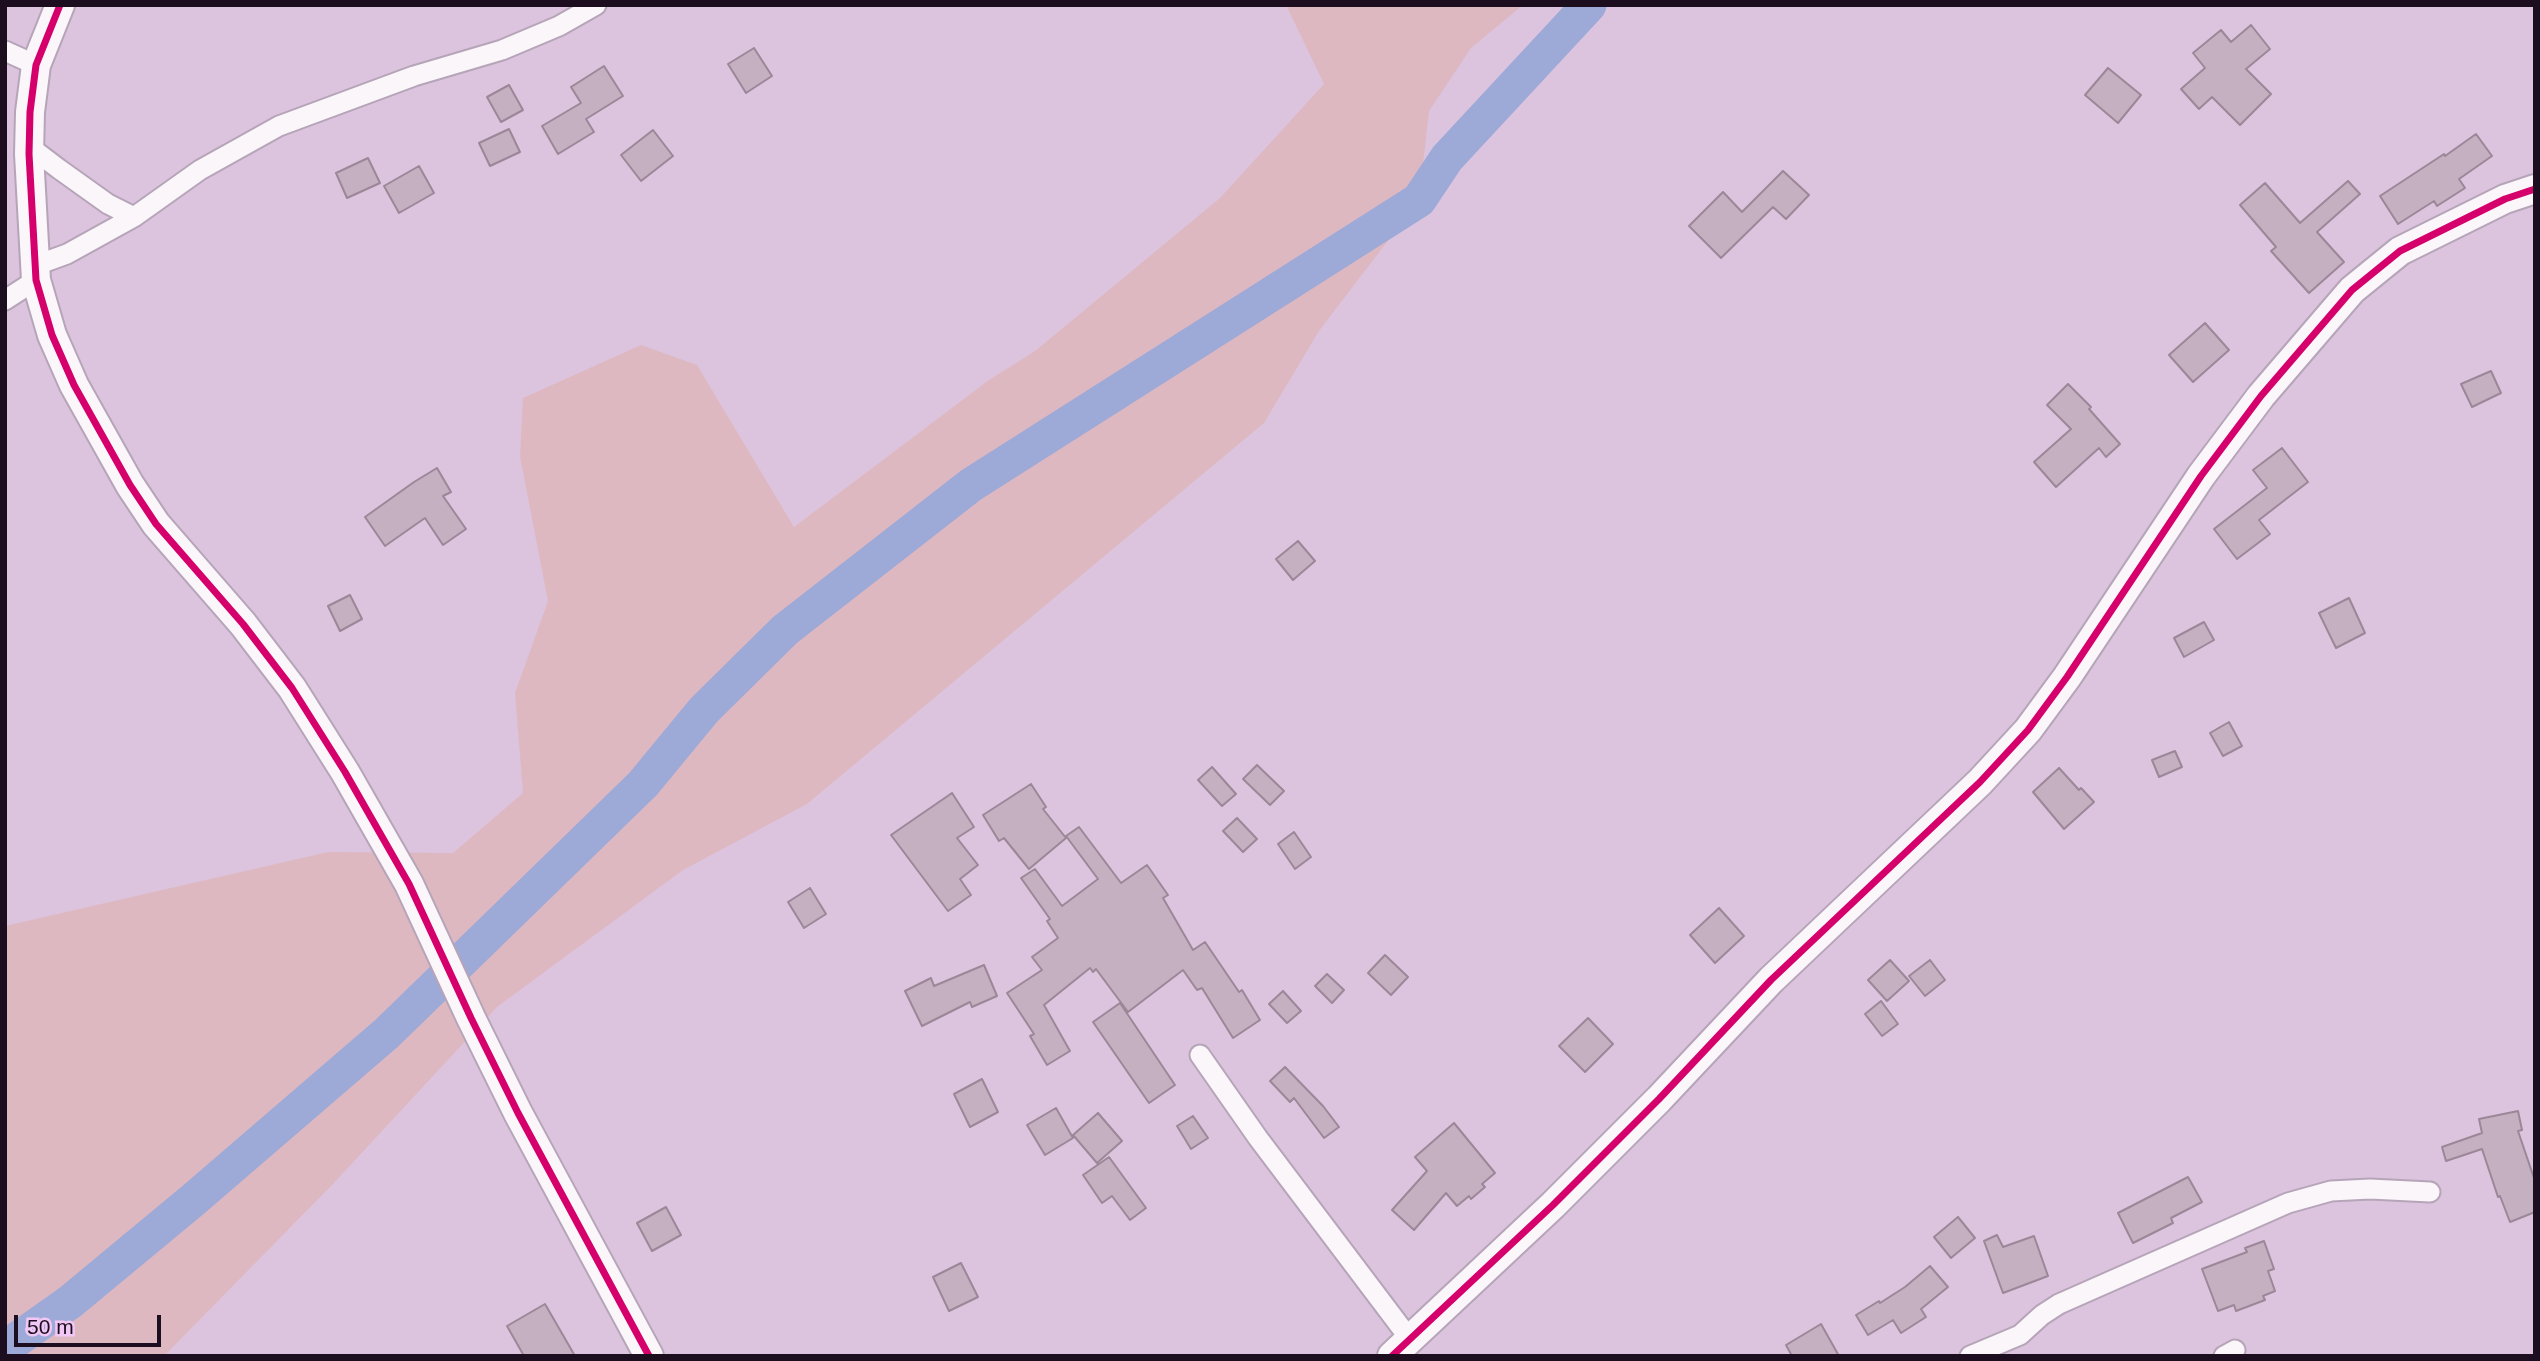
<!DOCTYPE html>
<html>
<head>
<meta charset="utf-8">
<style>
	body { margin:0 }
	#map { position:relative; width:2540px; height:1361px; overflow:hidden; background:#dcc4de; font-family:Arial,sans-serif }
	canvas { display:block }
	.frame { position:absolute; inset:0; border:7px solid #1d0e1f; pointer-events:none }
	.scale { position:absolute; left:14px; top:1315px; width:147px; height:32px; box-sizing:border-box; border:4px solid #1d0e1f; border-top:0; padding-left:9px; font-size:21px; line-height:24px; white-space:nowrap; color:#1d0e1f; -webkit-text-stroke:5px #f1c7f5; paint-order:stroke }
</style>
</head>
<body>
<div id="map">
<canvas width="2540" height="1361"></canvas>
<div class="frame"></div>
<div class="scale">50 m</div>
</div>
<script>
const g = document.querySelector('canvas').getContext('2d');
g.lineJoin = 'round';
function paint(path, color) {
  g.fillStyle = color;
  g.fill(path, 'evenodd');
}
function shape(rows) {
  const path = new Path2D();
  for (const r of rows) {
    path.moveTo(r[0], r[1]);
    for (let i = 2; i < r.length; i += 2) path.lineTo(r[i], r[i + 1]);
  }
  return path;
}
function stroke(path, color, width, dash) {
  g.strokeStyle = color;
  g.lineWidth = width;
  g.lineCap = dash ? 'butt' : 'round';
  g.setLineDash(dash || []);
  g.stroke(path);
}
const green = shape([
	[1286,5,1523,5,1471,48,1429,111,1419,200,1319,331,1264,423,807,804,683,870,497,1007,332,1185,164,1356,5,1356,5,926,328,852,453,853,523,793,515,693,548,601,520,457,523,398,641,345,697,365,794,527,989,380,1035,351,1220,198,1324,84]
]);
const river = shape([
	[5,1348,70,1302,193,1200,387,1033,643,784,704,710,785,630,971,485,1419,200,1447,158,1589,5]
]);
const building = shape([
	[2251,25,2270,49,2246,69,2271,94,2240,125,2212,97,2199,109,2181,89,2205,68,2193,53,2221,30,2231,42,2251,25],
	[754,48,772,76,746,93,728,64,754,48],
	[604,66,623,96,586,119,594,132,558,154,542,126,581,103,571,87,604,66],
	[2108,68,2141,95,2118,123,2085,95,2108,68],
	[509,85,523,110,501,122,487,97,509,85],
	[509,129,520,152,490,166,479,143,509,129],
	[653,130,673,156,641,181,621,155,653,130],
	[2476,134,2492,156,2459,179,2465,188,2437,206,2434,201,2398,224,2380,196,2444,154,2445,156,2476,134],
	[368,158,380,183,347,198,336,173,368,158],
	[419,166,434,193,399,213,384,186,419,166],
	[1783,171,1809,195,1786,219,1773,207,1721,258,1689,226,1723,192,1742,212,1783,171],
	[2348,181,2360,194,2317,232,2344,262,2309,293,2271,251,2276,247,2240,205,2265,183,2300,223,2348,181],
	[2205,323,2229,350,2193,382,2169,355,2205,323],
	[2491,371,2501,393,2472,407,2461,384,2491,371],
	[2068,384,2091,407,2089,409,2120,444,2106,457,2099,448,2056,487,2034,462,2071,429,2047,405,2068,384],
	[2282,448,2308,482,2259,520,2270,534,2237,559,2214,529,2267,488,2253,470,2282,448],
	[437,468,451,492,443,496,466,529,443,545,425,518,385,546,365,517,414,482,437,468],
	[1298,541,1315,561,1293,580,1276,559,1298,541],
	[350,595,362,619,340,631,328,606,350,595],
	[2349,598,2365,633,2336,648,2319,613,2349,598],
	[2204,622,2214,640,2184,657,2174,638,2204,622],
	[2229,722,2242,746,2223,756,2210,733,2229,722],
	[2175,751,2182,767,2159,777,2152,760,2175,751],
	[1257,765,1284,791,1270,805,1243,779,1257,765],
	[1212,767,1236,794,1222,806,1198,780,1212,767],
	[2059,768,2079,790,2081,788,2094,802,2064,829,2033,792,2059,768],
	[1031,784,1046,807,1043,809,1066,838,1029,869,1004,838,999,841,983,815,1031,784],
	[952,793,974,827,957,838,978,865,960,879,971,895,948,911,891,835,952,793],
	[1237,818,1257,839,1243,852,1223,831,1237,818],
	[1079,827,1121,883,1147,865,1168,895,1163,898,1193,950,1205,942,1239,992,1242,990,1260,1020,1233,1038,1202,988,1197,990,1183,970,1128,1012,1096,969,1093,972,1090,968,1044,1005,1070,1051,1047,1065,1030,1036,1034,1034,1007,993,1042,970,1032,957,1058,938,1047,921,1050,919,1021,878,1035,869,1062,906,1098,879,1066,836,1079,827],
	[1294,832,1311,857,1295,869,1278,844,1294,832],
	[810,888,826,914,804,928,788,902,810,888],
	[1719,908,1744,936,1715,963,1690,935,1719,908],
	[1385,955,1408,977,1391,995,1368,973,1385,955],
	[1890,960,1909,981,1887,1001,1868,980,1890,960],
	[1930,960,1945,980,1925,996,1909,976,1930,960],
	[984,965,997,996,972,1007,970,1002,922,1026,905,991,931,978,934,986,984,965],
	[1327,974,1344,990,1332,1003,1315,986,1327,974],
	[1283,991,1301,1011,1287,1023,1269,1004,1283,991],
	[1881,1001,1898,1024,1882,1036,1865,1014,1881,1001],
	[1120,1003,1175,1085,1149,1103,1093,1022,1120,1003],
	[1588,1018,1613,1044,1585,1072,1559,1046,1588,1018],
	[1285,1067,1323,1106,1339,1127,1324,1138,1294,1098,1290,1102,1270,1081,1285,1067],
	[982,1079,998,1112,970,1127,954,1094,982,1079],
	[1056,1108,1073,1138,1045,1155,1027,1125,1056,1108],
	[2518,1111,2522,1130,2518,1131,2535,1181,2535,1212,2510,1222,2500,1196,2498,1197,2482,1149,2446,1161,2442,1147,2482,1133,2479,1119,2518,1111],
	[1098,1113,1122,1141,1097,1163,1073,1135,1098,1113],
	[1193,1116,1208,1138,1191,1149,1177,1126,1193,1116],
	[1454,1123,1495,1173,1482,1184,1485,1187,1471,1199,1469,1196,1457,1206,1446,1193,1414,1230,1392,1210,1427,1171,1415,1157,1454,1123],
	[1109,1157,1146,1208,1130,1220,1112,1196,1102,1203,1083,1175,1109,1157],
	[2188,1177,2202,1202,2171,1218,2173,1223,2133,1243,2118,1213,2188,1177],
	[666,1207,681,1235,652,1251,637,1223,666,1207],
	[1958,1217,1975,1238,1951,1258,1934,1237,1958,1217],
	[1997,1235,2003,1247,2034,1236,2048,1276,2003,1293,1984,1241,1997,1235],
	[2264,1241,2274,1269,2268,1271,2275,1291,2263,1296,2265,1300,2236,1311,2234,1305,2218,1311,2202,1269,2247,1252,2245,1248,2264,1241],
	[961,1263,978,1297,949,1311,933,1277,961,1263],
	[1930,1266,1948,1287,1921,1309,1926,1317,1901,1333,1893,1320,1868,1335,1856,1315,1879,1301,1880,1303,1905,1287,1930,1266],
	[545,1304,575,1356,524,1356,507,1326,545,1304],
	[1821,1324,1839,1356,1792,1356,1786,1345,1821,1324]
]);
const street = shape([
	[5,51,36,65],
	[30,137,30,147,59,169,108,204,134,217],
	[34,266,67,254,134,217,200,170,279,126,414,76,502,50,559,26,596,5],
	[5,300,36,280],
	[1200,1055,1258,1138,1409,1338],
	[1970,1356,2020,1335,2042,1315,2059,1304,2288,1203,2331,1191,2370,1189,2430,1192],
	[2224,1356,2235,1350]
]);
const secondary = shape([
	[60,5,36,65,30,112,29,154,36,280,52,335,74,385,130,485,156,524,243,624,292,688,345,772,409,884,471,1018,518,1113,649,1356],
	[1392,1356,1553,1205,1659,1099,1771,980,1980,782,2028,730,2067,677,2201,476,2261,396,2352,290,2400,251,2505,199,2535,189]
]);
const cycleway = shape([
	[60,5,36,65,30,112,29,154,36,280,52,335,74,385,130,485,156,524,243,624,292,688,345,772,409,884,471,1018,518,1113,649,1356],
	[1392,1356,1553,1205,1659,1099,1771,980,1980,782,2028,730,2067,677,2201,476,2261,396,2352,290,2400,251,2505,199,2535,189]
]);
paint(green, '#deb8c1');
stroke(river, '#9da9d6', 35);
paint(building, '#c4b0c1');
stroke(building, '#9b8798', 2);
stroke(street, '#b6a4b8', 23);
stroke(secondary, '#b6a4b8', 32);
stroke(street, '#faf6fa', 19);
stroke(secondary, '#faf6fa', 28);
stroke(cycleway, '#d6006c', 7);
</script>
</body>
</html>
